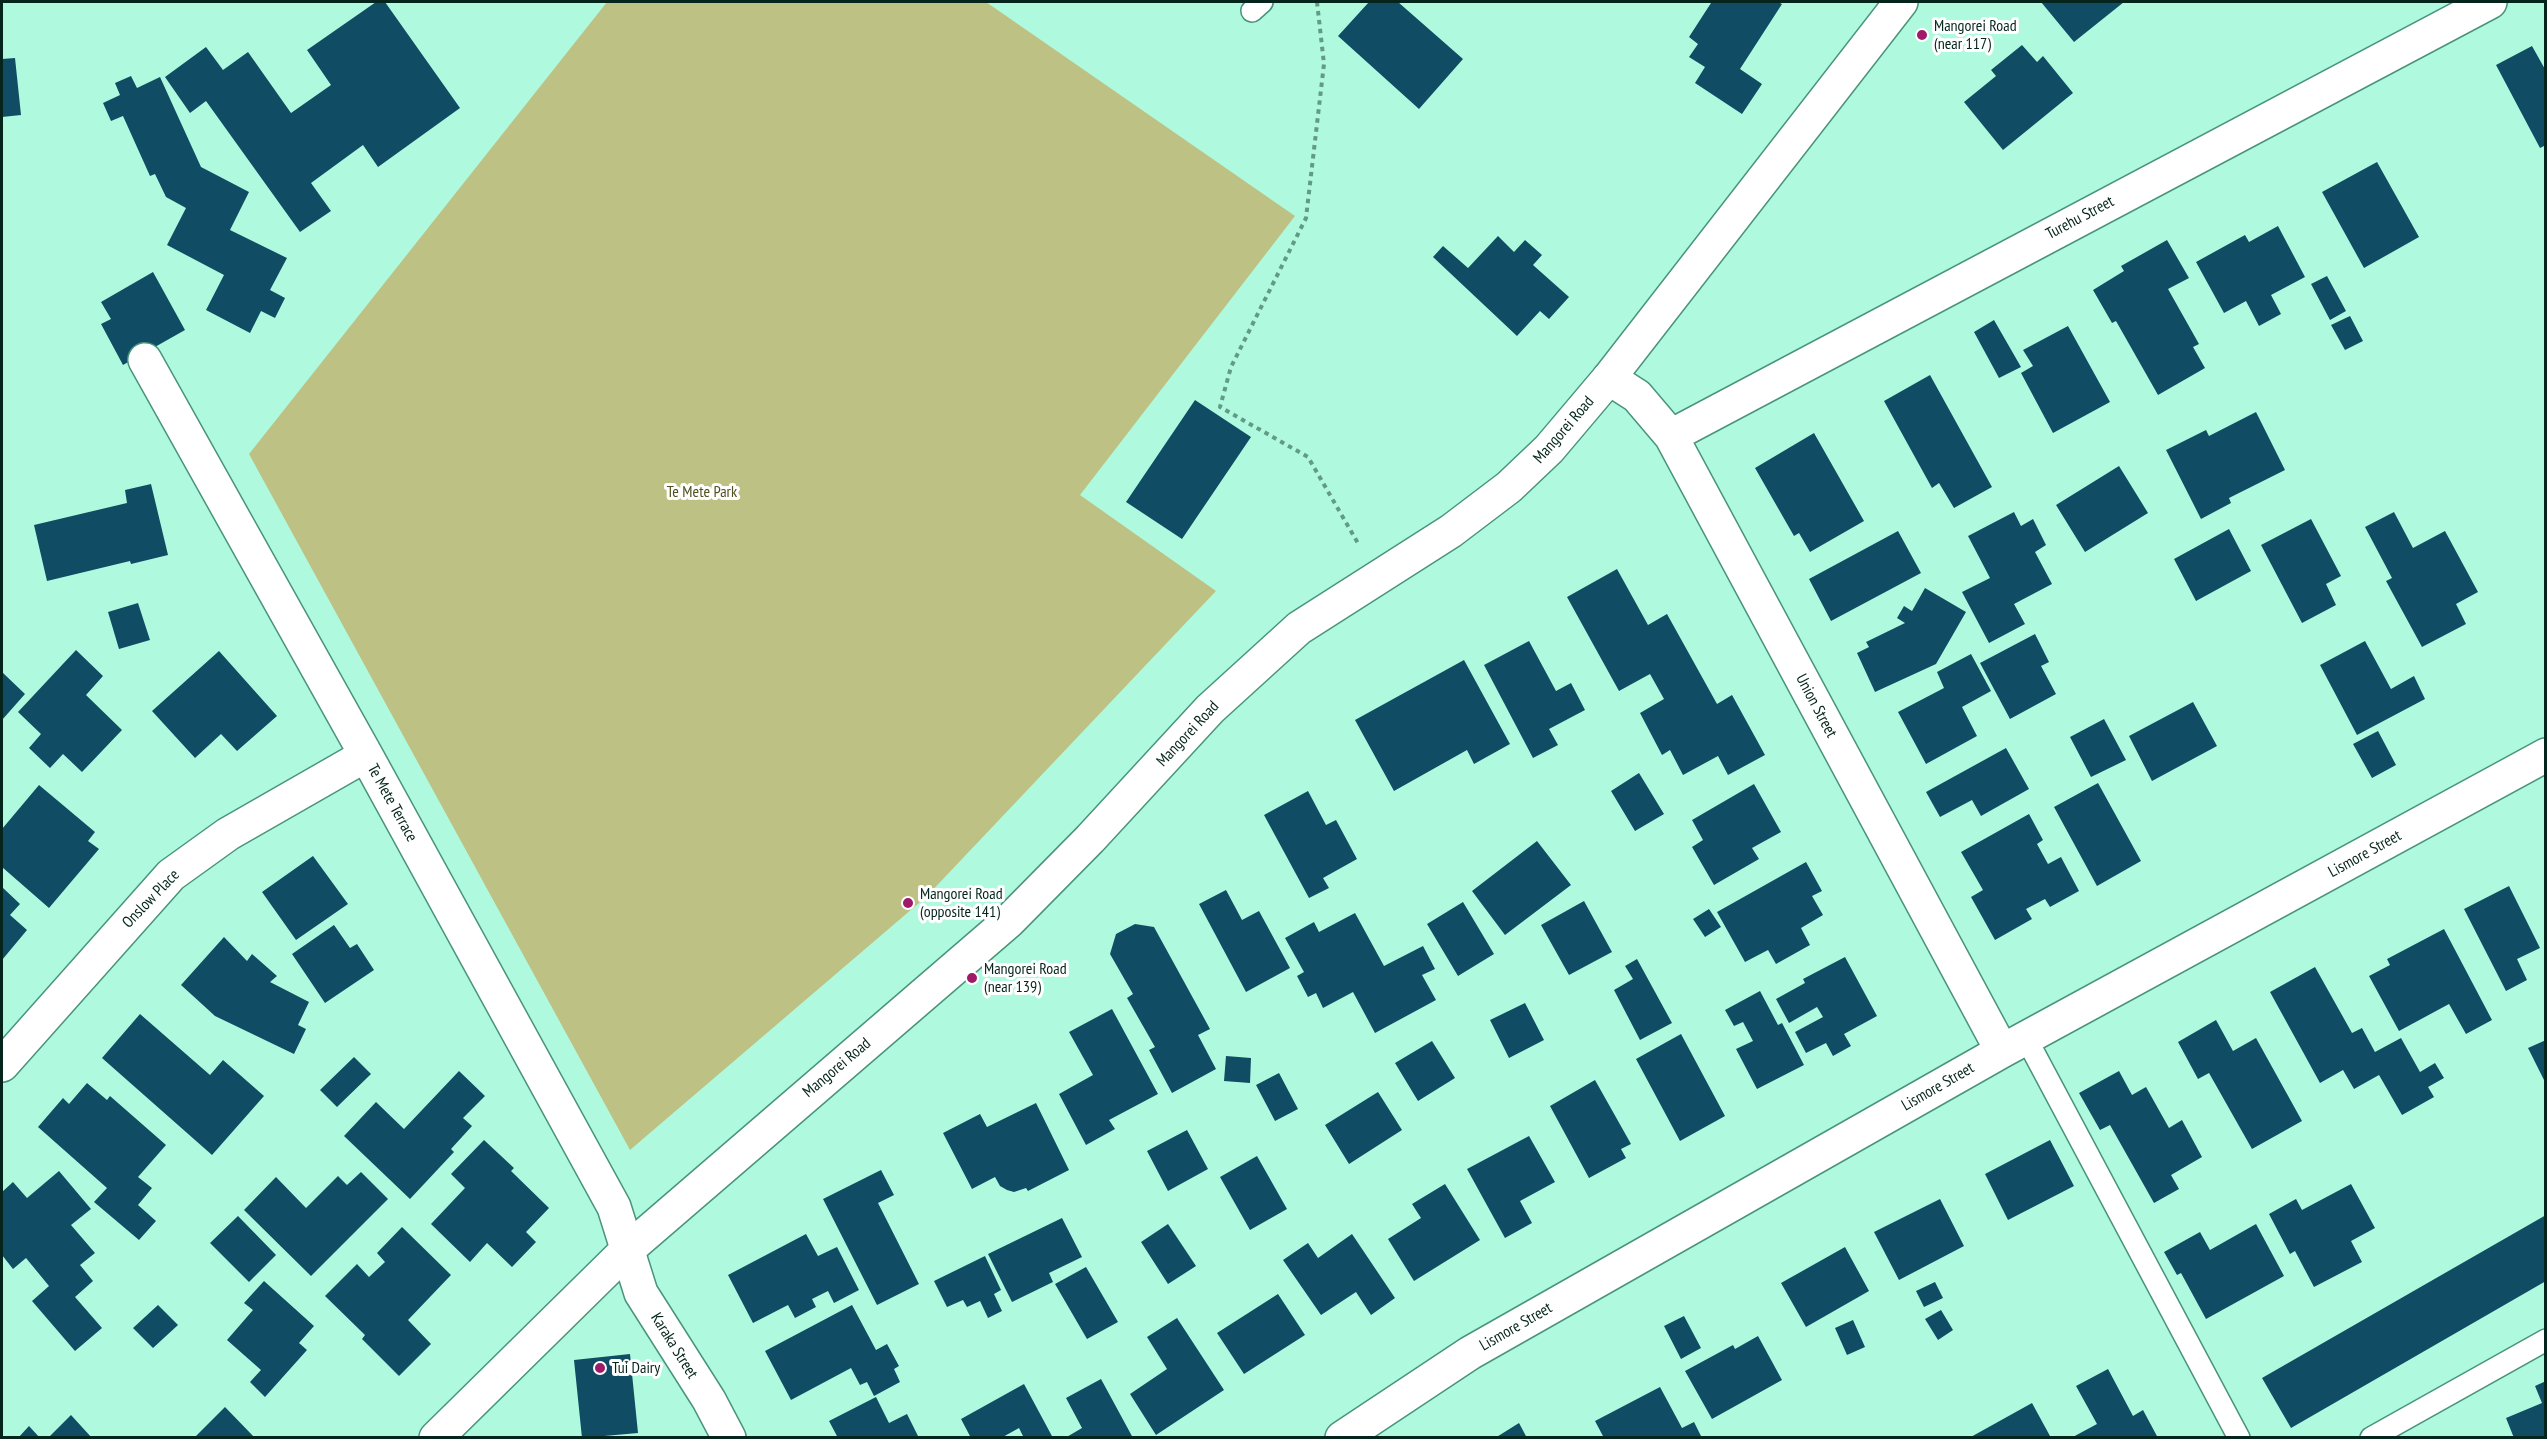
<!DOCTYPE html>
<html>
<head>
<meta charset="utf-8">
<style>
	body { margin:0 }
	#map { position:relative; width:2547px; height:1439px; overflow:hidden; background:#affadf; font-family:"PT Sans Narrow",sans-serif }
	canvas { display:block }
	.frame { position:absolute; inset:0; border:3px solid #05251c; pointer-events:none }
</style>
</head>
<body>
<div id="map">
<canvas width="2547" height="1439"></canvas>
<div class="frame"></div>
</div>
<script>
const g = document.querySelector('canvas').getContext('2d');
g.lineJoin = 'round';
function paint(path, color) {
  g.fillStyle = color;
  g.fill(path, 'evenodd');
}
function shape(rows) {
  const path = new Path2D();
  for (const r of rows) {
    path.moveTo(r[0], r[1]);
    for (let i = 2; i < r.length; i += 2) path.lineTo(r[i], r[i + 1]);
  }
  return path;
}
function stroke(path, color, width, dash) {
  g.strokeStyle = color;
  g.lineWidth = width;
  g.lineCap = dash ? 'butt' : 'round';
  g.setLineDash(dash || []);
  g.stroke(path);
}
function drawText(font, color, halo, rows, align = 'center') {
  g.font = font + ' "PT Sans Narrow",sans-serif';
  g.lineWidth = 6;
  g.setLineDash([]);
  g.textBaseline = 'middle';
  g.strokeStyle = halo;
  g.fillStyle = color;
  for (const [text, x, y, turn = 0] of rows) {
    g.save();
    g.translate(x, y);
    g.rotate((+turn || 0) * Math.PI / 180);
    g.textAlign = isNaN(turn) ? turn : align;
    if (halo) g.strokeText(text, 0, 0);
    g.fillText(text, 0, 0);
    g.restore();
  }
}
const green = shape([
	[607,2,986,2,1295,216,1080,495,1216,591,926,897,630,1150,249,454]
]);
const building = shape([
	[376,2,385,2,460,108,378,167,363,145,311,183,331,211,300,232,206,101,190,113,165,77,206,47,223,70,248,52,291,113,331,85,307,50],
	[1369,2,1398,2,1463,59,1419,109,1338,36],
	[1709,2,1778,2,1782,4,1740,69,1762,84,1742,114,1695,83,1705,67,1689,57,1698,44,1689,37,1711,3],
	[2041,2,2124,2,2074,42],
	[2022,45,2037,62,2043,56,2073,93,2003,150,1964,102,1996,76,1991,70],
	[2532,46,2546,71,2546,145,2540,148,2496,65],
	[15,58,21,115,2,117,2,59],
	[131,76,137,88,160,77,201,167,249,192,230,230,287,258,270,290,285,298,275,318,261,311,250,333,206,310,224,275,167,245,186,208,166,197,155,174,150,176,123,116,111,121,103,103,120,95,115,83],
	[2377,162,2419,237,2364,268,2322,192],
	[2278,226,2305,277,2271,295,2281,314,2259,326,2246,301,2224,313,2196,262,2245,235,2249,242],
	[1498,236,1514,252,1525,240,1542,255,1533,265,1569,297,1549,319,1540,311,1517,336,1433,257,1443,246,1468,268],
	[2167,240,2189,278,2168,289,2199,344,2193,347,2205,368,2158,395,2116,321,2112,323,2093,290,2124,271,2121,266],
	[153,272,185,330,123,365,101,324,111,319,101,302],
	[2327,276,2346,311,2330,320,2311,284],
	[2350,316,2363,341,2345,350,2331,325],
	[1994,320,2021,367,1999,378,1974,332],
	[2068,326,2110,402,2053,433,2021,373,2033,366,2023,350],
	[1930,375,1992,487,1954,508,1939,483,1932,488,1884,401],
	[1195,400,1251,437,1182,539,1126,502],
	[2256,412,2285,470,2229,498,2231,503,2201,519,2166,450,2206,430,2209,436],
	[1814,433,1864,521,1810,552,1799,533,1794,536,1755,468],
	[2119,466,2148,513,2085,552,2056,505],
	[151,484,168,555,131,564,130,561,47,581,34,525,127,503,125,490],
	[2014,512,2021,526,2033,519,2046,545,2035,552,2052,584,2014,604,2025,624,1989,643,1962,592,1990,578,1968,536],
	[2394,512,2413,548,2445,531,2478,592,2456,604,2466,624,2422,647,2386,581,2392,578,2365,527],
	[2311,519,2341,576,2326,584,2336,605,2302,623,2261,545],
	[2229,529,2251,571,2196,601,2174,559],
	[1898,531,1921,573,1831,621,1809,579],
	[1617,569,1648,625,1667,614,1717,704,1732,695,1765,755,1728,775,1718,756,1683,775,1670,750,1662,755,1640,713,1664,699,1650,674,1619,691,1567,597],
	[1925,588,1966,612,1936,664,1875,692,1857,653,1869,647,1866,642,1905,623,1897,618,1904,606,1912,611],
	[138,603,150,640,119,649,108,612],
	[2035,634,2049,662,2041,666,2056,694,2010,719,1980,663],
	[1529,641,1556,691,1571,683,1585,710,1549,729,1558,745,1533,758,1484,665],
	[2365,641,2391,689,2414,676,2425,699,2357,735,2320,665],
	[76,650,103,676,86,695,122,730,82,772,63,754,50,768,29,748,41,734,18,712],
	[219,651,277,716,237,751,221,734,195,758,152,711],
	[1971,654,1991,691,1962,707,1977,736,1926,764,1898,712,1944,688,1937,672],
	[1464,660,1510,744,1474,764,1467,750,1394,791,1355,720],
	[2,672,25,694,2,720],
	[2193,702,2217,746,2152,781,2129,736],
	[2104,719,2126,760,2091,777,2070,737],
	[2378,731,2396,765,2372,778,2353,744],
	[2006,748,2029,789,1981,816,1972,800,1940,817,1926,792],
	[1639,773,1664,814,1635,831,1611,791],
	[2098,783,2141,861,2097,886,2054,807],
	[1754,784,1781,832,1752,848,1759,859,1714,885,1692,847,1703,840,1692,820],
	[39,785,95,832,88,841,99,849,49,908,2,867,2,829],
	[1308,791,1326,825,1336,820,1357,859,1323,878,1329,888,1309,898,1264,815],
	[2029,814,2043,840,2037,844,2048,864,2061,857,2079,891,2050,907,2045,899,2026,909,2032,919,1995,940,1971,897,1983,890,1961,852],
	[1537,841,1571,885,1505,935,1472,891],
	[313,856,348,904,296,940,262,892],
	[1806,862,1822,891,1812,896,1823,915,1801,928,1810,945,1776,964,1768,950,1745,962,1717,912],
	[2509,886,2540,948,2517,959,2527,980,2506,991,2464,909],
	[2,887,20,904,10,915,27,930,2,960],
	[1226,890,1242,920,1259,911,1290,968,1246,992,1199,904],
	[1584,901,1612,952,1569,975,1541,925],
	[1463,902,1494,954,1458,976,1427,924],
	[1709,909,1721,927,1705,937,1693,919],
	[1355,913,1384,966,1423,946,1435,969,1422,975,1436,1000,1375,1033,1353,992,1323,1008,1316,993,1308,997,1297,976,1304,972,1285,938,1314,922,1319,932],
	[1135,924,1154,927,1210,1029,1198,1035,1216,1069,1172,1093,1149,1050,1155,1047,1127,998,1133,994,1110,954,1116,934],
	[334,925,350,948,357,944,374,970,325,1003,292,954],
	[2444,929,2492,1020,2466,1034,2449,1004,2399,1031,2369,976,2390,965,2387,959],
	[224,937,247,961,252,954,277,976,270,982,309,1002,298,1025,306,1029,294,1054,215,1016,181,985],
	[1845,957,1877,1016,1844,1034,1851,1046,1833,1056,1826,1043,1806,1053,1795,1032,1823,1017,1817,1007,1789,1023,1776,999,1805,983,1803,979],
	[1637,959,1672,1023,1640,1040,1614,990,1633,979,1625,966],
	[2315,967,2352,1033,2362,1028,2375,1052,2401,1038,2420,1072,2435,1063,2444,1078,2428,1087,2434,1097,2402,1115,2379,1075,2354,1089,2343,1070,2320,1083,2270,992],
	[1760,991,1778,1025,1782,1023,1804,1065,1757,1089,1736,1049,1753,1041,1743,1022,1734,1026,1725,1010],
	[1525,1003,1544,1040,1509,1058,1490,1020],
	[1112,1009,1158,1094,1109,1120,1115,1129,1086,1145,1059,1094,1093,1075,1069,1032],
	[140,1014,210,1075,223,1060,264,1096,212,1155,102,1058],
	[2216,1020,2233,1051,2256,1038,2302,1121,2252,1149,2209,1073,2198,1079,2178,1042],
	[1681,1034,1725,1116,1680,1141,1636,1059],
	[2546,1040,2546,1084,2528,1048],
	[1432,1041,1455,1078,1418,1101,1395,1063],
	[1226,1056,1251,1058,1250,1083,1224,1081],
	[354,1057,371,1074,337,1107,320,1090],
	[459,1071,485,1096,463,1118,472,1126,451,1149,454,1152,410,1199,344,1136,376,1102,404,1129],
	[2119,1071,2132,1095,2146,1087,2169,1128,2182,1120,2202,1157,2171,1175,2179,1189,2154,1203,2110,1125,2100,1130,2079,1093],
	[1279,1073,1298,1109,1275,1121,1256,1085],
	[1595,1080,1631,1144,1621,1149,1626,1158,1589,1178,1550,1106],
	[87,1083,107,1100,110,1096,166,1145,138,1177,152,1188,138,1205,156,1221,139,1240,94,1202,107,1188,38,1127,63,1098,69,1104],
	[1378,1092,1402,1130,1349,1164,1325,1125],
	[1036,1103,1069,1170,1028,1191,1026,1188,1014,1192,1007,1190,1000,1186,995,1177,972,1189,943,1133,980,1114,987,1127],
	[1187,1130,1208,1169,1168,1191,1147,1151],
	[1529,1136,1555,1182,1520,1201,1532,1223,1505,1238,1467,1169],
	[484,1140,514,1168,511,1171,549,1208,526,1232,536,1242,512,1267,487,1243,470,1262,431,1224,465,1188,451,1174],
	[2050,1140,2074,1186,2008,1220,1985,1174],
	[1257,1156,1287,1209,1250,1230,1220,1177],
	[881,1170,894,1195,878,1203,919,1284,877,1305,823,1199],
	[59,1171,91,1209,71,1225,95,1253,80,1265,93,1281,75,1297,102,1328,75,1351,32,1301,49,1286,26,1258,13,1269,2,1255,2,1192,13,1182,27,1198],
	[361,1172,388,1199,311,1276,244,1210,276,1177,306,1208,338,1176,347,1185],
	[1445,1184,1480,1240,1414,1281,1388,1239,1421,1218,1412,1204],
	[2351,1184,2375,1228,2351,1241,2362,1262,2314,1287,2295,1251,2290,1254,2269,1214,2296,1199,2302,1210],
	[1940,1199,1964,1246,1899,1280,1874,1232],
	[2546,1215,2546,1281,2291,1428,2262,1378],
	[238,1216,276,1255,249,1282,210,1243],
	[1062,1218,1082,1257,1049,1273,1053,1282,1012,1302,988,1254],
	[1168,1224,1196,1266,1168,1284,1141,1242],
	[2256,1224,2284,1276,2206,1319,2181,1273,2177,1275,2164,1252,2200,1232,2210,1250],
	[402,1227,451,1275,408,1320,431,1344,399,1376,362,1339,365,1335,325,1296,357,1264,369,1277,385,1262,377,1253],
	[806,1234,818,1256,837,1247,859,1290,834,1303,828,1291,812,1299,816,1307,795,1318,788,1305,753,1323,728,1275],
	[1352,1234,1395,1298,1371,1315,1356,1292,1321,1315,1283,1260,1308,1243,1318,1258],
	[1845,1247,1869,1291,1806,1327,1781,1283],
	[985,1256,1001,1290,994,1294,1002,1311,988,1318,980,1301,967,1307,963,1300,947,1307,934,1281],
	[1086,1267,1118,1322,1087,1339,1055,1284],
	[264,1281,314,1326,299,1343,307,1350,265,1397,250,1382,261,1370,227,1340,253,1310,244,1303],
	[1935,1282,1943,1298,1924,1307,1916,1291],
	[1278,1294,1305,1335,1244,1374,1217,1333],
	[158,1305,178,1325,153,1348,133,1328],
	[852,1305,876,1350,887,1344,899,1366,894,1369,900,1382,874,1396,867,1382,860,1385,851,1368,791,1400,765,1351],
	[1941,1310,1953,1330,1938,1340,1925,1319],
	[1684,1316,1701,1348,1681,1359,1664,1326],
	[1177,1318,1224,1390,1156,1435,1130,1394,1167,1369,1147,1337],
	[1853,1320,1865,1347,1847,1355,1835,1328],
	[1758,1336,1782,1380,1712,1419,1685,1371,1733,1345,1735,1349],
	[630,1354,638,1433,582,1438,574,1360],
	[2108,1369,2133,1416,2143,1410,2158,1438,2071,1438,2097,1424,2076,1386],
	[1101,1379,1133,1438,1065,1438,1082,1428,1066,1398],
	[2546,1381,2546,1438,2514,1438,2506,1418,2542,1403,2535,1386],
	[1024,1384,1053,1438,1024,1438,1019,1428,1001,1438,971,1438,961,1419],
	[1660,1387,1682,1428,1694,1422,1702,1438,1604,1438,1595,1421],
	[876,1397,889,1423,907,1414,919,1438,838,1438,829,1421],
	[2032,1403,2050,1436,1969,1438],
	[225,1407,255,1438,194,1438],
	[71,1415,92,1438,48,1438],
	[1519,1423,1527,1438,1495,1438],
	[29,1426,40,1438,18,1438]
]);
const path = shape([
	[1317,2,1324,64,1306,218,1231,367,1220,407,1308,457,1359,545]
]);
const lane = shape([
	[1252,11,1262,2],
	[2026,1038,2239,1438],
	[2371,1438,2546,1340]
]);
const street = shape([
	[145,360,366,755,614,1207,641,1293,709,1400,729,1438],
	[1609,378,1637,396,1671,436,2002,1051],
	[1671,436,2490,2],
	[2,1065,171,875,228,834,366,755],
	[1342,1438,1470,1353,2002,1051,2546,755]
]);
const secondary = shape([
	[436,1438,626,1251,1009,921,1090,839,1210,709,1299,628,1451,531,1509,487,1549,449,1609,378,1901,2]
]);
const markers = [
	[1922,35,6,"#9f1a69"],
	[908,903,6,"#9f1a69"],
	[972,978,6,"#9f1a69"],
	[600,1368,6,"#9f1a69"]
];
const poiNames = [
	["Mangorei Road",1934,26],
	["(near 117)",1934,44],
	["Mangorei Road",920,894],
	["(opposite 141)",920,912],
	["Mangorei Road",984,969],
	["(near 139)",984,987],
	["Tui Dairy",612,1368]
];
const streetNames = [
	["Turehu Street",2080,218,-28],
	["Mangorei Road",1564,430,-49],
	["Union Street",1816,706,62],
	["Mangorei Road",1188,734,-47],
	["Te Mete Terrace",392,803,61],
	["Lismore Street",2365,854,-29],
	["Onslow Place",151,899,-46],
	["Mangorei Road",837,1068,-40],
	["Lismore Street",1938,1087,-30],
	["Lismore Street",1516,1327,-30],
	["Karaka Street",674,1346,58]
];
const parkNames = [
	["Te Mete Park",702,492]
];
paint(green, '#bec184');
paint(building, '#104c64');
stroke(lane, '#4a937c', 24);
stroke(street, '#4a937c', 36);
stroke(secondary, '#4a937c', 36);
stroke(path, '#639a87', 4, [4.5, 4.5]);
stroke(lane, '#fff', 21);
stroke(street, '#fff', 33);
stroke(secondary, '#fff', 33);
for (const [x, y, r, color] of markers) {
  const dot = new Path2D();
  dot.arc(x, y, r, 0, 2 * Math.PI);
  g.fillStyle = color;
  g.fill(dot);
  stroke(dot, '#fff', 2);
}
drawText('16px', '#05251c', '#fff', poiNames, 'left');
drawText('16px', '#05251c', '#fff', streetNames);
drawText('16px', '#50511f', '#fff', parkNames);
</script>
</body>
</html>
